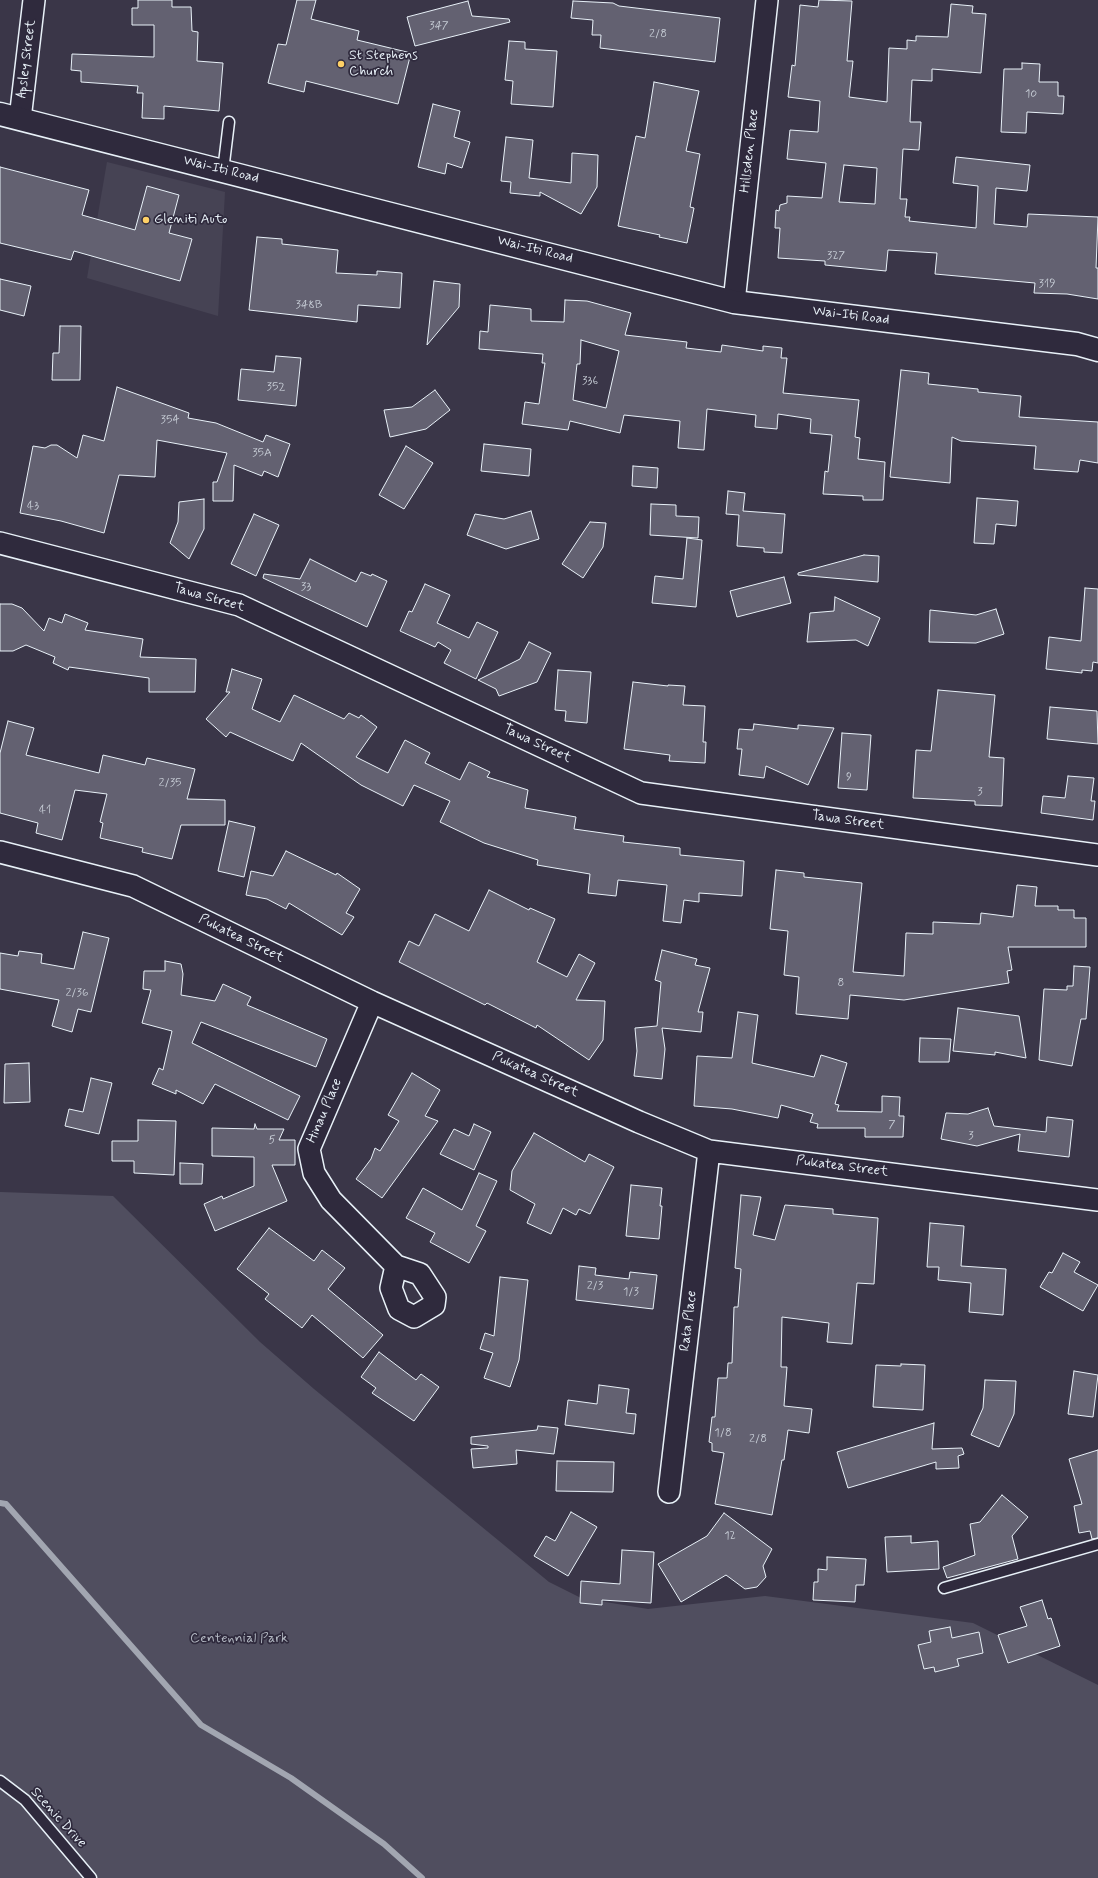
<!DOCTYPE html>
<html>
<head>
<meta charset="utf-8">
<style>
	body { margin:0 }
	canvas { display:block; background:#3a3648 }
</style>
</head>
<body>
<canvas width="1098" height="1878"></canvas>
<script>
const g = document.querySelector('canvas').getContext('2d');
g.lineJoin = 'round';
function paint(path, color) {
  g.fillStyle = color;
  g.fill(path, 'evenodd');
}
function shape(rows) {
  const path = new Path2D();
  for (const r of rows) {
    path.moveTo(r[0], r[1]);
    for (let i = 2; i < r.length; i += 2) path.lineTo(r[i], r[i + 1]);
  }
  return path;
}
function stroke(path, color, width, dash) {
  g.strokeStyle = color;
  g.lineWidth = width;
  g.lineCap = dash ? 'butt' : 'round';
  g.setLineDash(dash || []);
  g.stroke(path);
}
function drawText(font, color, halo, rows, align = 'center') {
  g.font = font + ' Mynerve,sans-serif';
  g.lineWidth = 3.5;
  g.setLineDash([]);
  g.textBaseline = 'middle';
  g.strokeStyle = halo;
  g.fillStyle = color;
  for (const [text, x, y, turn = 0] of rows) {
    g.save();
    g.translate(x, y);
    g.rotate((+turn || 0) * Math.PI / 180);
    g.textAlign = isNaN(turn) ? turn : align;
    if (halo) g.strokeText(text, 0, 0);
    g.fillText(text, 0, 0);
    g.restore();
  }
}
const built = shape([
	[107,162,225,192,218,316,87,278]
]);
const green = shape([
	[0,1192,113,1196,260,1342,314,1389,549,1582,581,1598,648,1609,765,1596,973,1623,1098,1685,1098,1878,0,1878]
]);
const stream = shape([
	[0,1503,6,1504,201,1725,291,1778,384,1844,422,1878]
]);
const building = shape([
	[138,0,172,0,172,7,191,7,192,31,198,32,197,61,223,63,219,111,164,106,164,119,142,118,143,93,137,93,138,86,81,82,81,71,71,70,72,54,154,57,154,25,132,25,132,8,138,8,138,0],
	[297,0,316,0,311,19,359,31,357,40,411,53,398,104,306,81,304,92,268,83,278,44,286,45,297,0],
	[819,0,852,1,847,61,853,61,849,97,887,102,889,48,907,49,907,40,916,41,916,36,948,37,951,4,973,6,972,13,986,14,981,73,932,69,932,81,912,80,910,122,921,122,919,150,903,149,900,199,907,199,905,217,910,217,909,221,976,228,978,186,953,183,956,157,1030,165,1027,191,996,188,994,224,1027,227,1028,214,1098,217,1096,268,1098,268,1098,299,1067,294,1034,293,1035,283,935,274,937,253,888,250,886,271,825,265,825,261,778,258,780,228,775,228,776,210,779,211,780,205,787,203,787,196,822,198,826,163,787,159,790,130,818,132,820,101,788,97,792,65,795,66,800,5,818,7,819,0],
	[844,165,877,168,875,204,839,202,844,165],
	[468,1,472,16,509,19,510,22,415,46,407,17,468,1],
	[573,1,613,3,619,6,720,18,715,62,600,48,601,35,592,35,593,20,571,18,573,1],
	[509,41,525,42,525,49,557,51,553,107,511,104,513,81,505,80,509,41],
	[1022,63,1040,64,1039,82,1058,82,1058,96,1064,96,1063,114,1027,112,1026,133,1001,132,1004,69,1022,69,1022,63],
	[654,82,699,91,686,151,700,154,690,207,694,208,687,243,659,237,660,235,618,226,636,136,645,138,654,82],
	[433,104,460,111,454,137,470,142,462,168,447,163,445,174,418,167,433,104],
	[506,137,533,140,529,178,571,183,572,153,598,155,597,187,581,214,540,192,540,196,510,193,511,182,501,181,506,137],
	[0,167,89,190,82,215,135,230,147,186,179,195,169,233,192,239,180,281,74,251,71,260,0,243,0,167],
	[257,237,282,239,282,244,338,250,336,273,377,275,377,271,402,273,400,308,358,305,357,322,249,310,257,237],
	[0,279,31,286,24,316,0,310,0,279],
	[434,281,460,284,459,307,427,345,434,281],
	[565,300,587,301,631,313,625,335,687,342,686,348,721,352,722,345,763,351,763,346,782,348,781,358,787,358,783,393,859,400,855,437,860,438,858,459,885,462,883,500,863,500,863,496,823,494,825,471,828,472,832,435,810,433,811,419,778,414,777,429,755,427,756,415,707,409,704,450,678,448,680,421,624,415,620,433,570,421,568,430,522,424,525,402,539,404,545,363,542,363,543,354,479,349,480,331,488,332,490,305,531,309,531,321,564,322,565,300],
	[581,340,619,351,606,408,573,400,577,364,580,364,581,340],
	[60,326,81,326,80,380,52,380,53,353,59,353,60,326],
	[276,356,301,358,296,406,238,400,241,369,274,372,276,356],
	[901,370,929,373,928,384,978,389,978,392,1021,396,1019,417,1098,422,1098,463,1080,460,1078,472,1034,469,1036,446,961,441,952,437,950,483,890,477,901,370],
	[117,387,189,413,188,418,216,423,263,442,266,435,290,444,278,477,264,471,262,476,234,465,233,501,213,501,213,482,217,482,227,453,157,440,155,477,119,475,104,533,61,521,20,513,33,446,45,448,51,445,57,445,77,458,83,435,104,441,117,387],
	[435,390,450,410,426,429,390,437,384,410,412,407,435,390],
	[484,444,531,449,529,476,481,471,484,444],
	[406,446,433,463,404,509,379,495,406,446],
	[633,466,658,468,657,488,632,486,633,466],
	[728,491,745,493,743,511,785,514,782,553,764,552,764,548,737,546,739,515,726,514,728,491],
	[977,498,1018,501,1016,526,996,524,994,544,974,543,977,498],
	[204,499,204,529,189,559,170,543,178,522,179,502,204,499],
	[651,504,676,505,676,516,699,517,698,538,650,535,651,504],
	[531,511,539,539,506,549,467,535,475,514,504,519,531,511],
	[254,514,279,525,256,576,231,564,254,514],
	[590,522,606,523,603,547,583,578,562,564,590,522],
	[687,538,702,540,696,607,652,603,655,576,683,579,687,538],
	[864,555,879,556,878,582,798,575,798,573,864,555],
	[310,559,356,582,361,572,371,576,372,574,387,581,367,627,263,578,264,574,300,579,310,559],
	[784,577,791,603,737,617,730,591,784,577],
	[425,584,450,595,437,623,469,638,477,622,498,632,476,679,444,663,451,650,438,642,435,647,400,631,409,611,412,612,425,584],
	[1085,588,1098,589,1098,663,1093,662,1092,671,1082,670,1082,673,1046,669,1049,637,1081,641,1085,588],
	[835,597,880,618,868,646,856,640,807,642,810,613,834,611,835,597],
	[0,604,12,604,22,608,44,631,49,618,62,623,65,614,88,623,85,630,143,639,140,657,196,659,195,692,149,692,149,678,69,667,68,670,53,663,55,657,26,645,13,651,0,651,0,604],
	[996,609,1004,634,976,643,929,642,930,610,976,615,996,609],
	[529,642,551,653,537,682,499,696,496,689,478,680,520,659,529,642],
	[232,669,262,679,252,709,280,722,294,695,344,719,349,713,359,718,361,715,377,727,356,757,388,773,405,740,430,753,425,763,460,780,469,762,490,772,487,777,528,790,525,808,576,817,574,829,624,836,623,842,680,848,680,855,744,861,742,896,699,893,699,902,684,900,681,923,663,921,667,885,618,880,616,896,588,893,590,874,537,865,538,860,484,843,440,822,450,801,414,785,403,806,361,785,301,743,293,761,230,732,226,737,206,719,230,692,226,692,232,669],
	[558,670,591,672,587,723,565,721,566,711,555,710,558,670],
	[633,682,668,686,668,685,685,686,683,705,705,706,703,742,706,742,705,763,669,761,670,755,624,749,633,682],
	[938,690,995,695,989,757,1004,758,1002,806,975,805,975,801,913,798,916,750,931,751,938,690],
	[1050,707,1097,711,1098,744,1047,739,1050,707],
	[8,721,34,728,26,755,99,773,103,755,145,765,147,758,195,769,187,799,225,800,225,825,181,825,172,859,142,852,143,848,100,838,103,823,100,822,107,794,75,790,62,840,36,833,38,823,0,813,0,753,8,721],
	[754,724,798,729,798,725,834,728,808,785,766,766,764,778,739,775,742,749,737,749,739,729,753,730,754,724],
	[842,733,871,735,867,790,838,788,842,733],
	[1068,776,1094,778,1091,801,1095,801,1093,820,1041,813,1043,796,1065,798,1068,776],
	[229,821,255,827,244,877,218,871,229,821],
	[286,851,336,875,337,873,360,889,346,913,354,917,342,935,289,903,286,909,267,899,246,895,251,871,273,876,286,851],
	[776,870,804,873,804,877,862,883,853,972,904,976,906,933,933,934,933,922,980,924,981,913,1013,917,1017,885,1037,887,1035,906,1058,906,1058,910,1074,910,1074,918,1086,918,1086,947,1008,947,1012,970,1007,971,1009,983,904,1000,850,995,848,1019,796,1014,799,977,784,975,788,931,770,929,776,870],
	[489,890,529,910,530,908,555,919,537,962,567,977,579,954,595,963,576,1000,605,1001,603,1040,589,1060,537,1025,536,1028,487,1003,485,1005,399,962,409,941,419,946,435,914,469,931,489,890],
	[83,932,109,938,91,1012,78,1009,72,1032,52,1026,59,1000,0,989,0,953,18,956,19,951,42,954,41,963,74,969,83,932],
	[662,950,697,959,695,965,710,968,698,1012,703,1012,701,1032,662,1028,665,1049,662,1079,634,1076,637,1051,635,1028,657,1026,661,982,655,980,662,950],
	[165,961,181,964,183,974,181,995,215,1001,223,984,251,997,247,1005,327,1039,316,1067,201,1022,192,1043,300,1096,288,1120,215,1084,203,1104,176,1090,176,1094,152,1084,159,1068,163,1070,172,1031,142,1023,151,990,143,989,144,971,165,971,165,961],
	[1074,966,1090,967,1086,1019,1081,1019,1072,1066,1039,1060,1044,989,1067,990,1067,986,1073,986,1074,966],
	[958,1008,1019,1016,1026,1058,995,1052,995,1055,953,1051,958,1008],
	[738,1012,758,1015,752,1063,814,1077,821,1055,847,1063,835,1104,839,1105,837,1111,882,1112,882,1096,900,1097,899,1116,904,1116,903,1137,865,1137,865,1128,817,1128,818,1124,810,1122,813,1114,781,1105,778,1118,732,1109,694,1106,697,1056,732,1058,738,1012],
	[920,1038,951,1039,949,1062,919,1062,920,1038],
	[29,1063,30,1102,4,1103,5,1064,29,1063],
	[412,1073,440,1090,425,1116,438,1121,382,1198,356,1179,371,1159,375,1148,380,1151,399,1121,388,1115,412,1073],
	[91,1078,112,1083,99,1134,65,1126,69,1109,83,1112,91,1078],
	[988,1108,994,1126,1046,1132,1047,1117,1073,1120,1069,1157,1018,1151,1020,1134,977,1146,941,1139,946,1113,968,1114,988,1108],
	[138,1120,176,1121,174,1175,134,1173,134,1161,112,1161,112,1141,138,1141,138,1120],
	[255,1124,257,1129,284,1129,279,1140,295,1140,295,1165,272,1165,287,1201,215,1231,204,1204,222,1196,223,1199,254,1186,254,1157,212,1156,212,1128,254,1129,255,1124],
	[474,1124,491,1132,474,1170,440,1154,454,1129,469,1136,474,1124],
	[534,1133,585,1162,589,1154,614,1167,590,1214,579,1209,576,1215,563,1208,551,1234,527,1223,535,1204,510,1190,512,1171,534,1133],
	[180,1163,203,1164,202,1184,180,1184,180,1163],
	[479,1173,497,1181,476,1226,486,1231,469,1263,430,1242,435,1233,406,1218,423,1188,462,1210,479,1173],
	[631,1185,662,1188,660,1206,662,1206,659,1239,626,1236,631,1185],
	[741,1195,761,1197,753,1235,775,1240,785,1205,833,1209,833,1214,878,1218,874,1284,857,1283,852,1344,827,1342,829,1323,782,1317,781,1367,787,1367,784,1406,812,1409,809,1433,788,1430,784,1460,782,1460,772,1515,715,1504,724,1453,712,1451,712,1443,709,1442,712,1417,715,1417,718,1378,727,1378,728,1363,732,1363,734,1307,738,1307,741,1269,735,1268,741,1195],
	[930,1223,964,1226,961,1266,1006,1269,1003,1315,969,1312,971,1283,938,1280,939,1267,927,1267,930,1223],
	[269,1228,314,1261,322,1250,345,1268,328,1289,383,1335,363,1358,312,1315,302,1328,265,1299,269,1294,237,1269,269,1228],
	[1063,1253,1080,1262,1074,1272,1098,1285,1083,1311,1040,1287,1049,1272,1052,1273,1063,1253],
	[579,1266,596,1268,595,1275,629,1279,630,1272,657,1275,653,1309,576,1300,579,1266],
	[500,1277,528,1280,519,1360,510,1387,484,1378,493,1353,480,1349,485,1333,494,1336,500,1277],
	[379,1352,416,1380,421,1374,439,1387,414,1421,372,1393,376,1388,361,1377,379,1352],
	[901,1364,925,1365,923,1410,873,1407,876,1365,901,1366,901,1364],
	[1074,1371,1098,1375,1093,1417,1068,1414,1074,1371],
	[985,1380,1016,1381,1014,1414,999,1447,971,1435,983,1408,985,1380],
	[599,1385,629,1389,626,1413,636,1414,634,1434,565,1425,568,1400,597,1404,599,1385],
	[934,1423,932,1449,962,1448,964,1454,958,1456,959,1468,936,1469,936,1462,848,1488,837,1452,934,1423],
	[538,1426,558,1428,554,1454,516,1450,517,1464,473,1468,471,1449,488,1448,488,1446,471,1444,471,1437,537,1430,538,1426],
	[1098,1450,1098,1538,1092,1539,1090,1531,1079,1533,1074,1506,1082,1504,1069,1459,1098,1450],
	[557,1461,614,1462,613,1492,556,1491,557,1461],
	[1002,1495,1028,1517,1012,1536,1018,1559,947,1578,943,1567,975,1555,970,1524,980,1522,1002,1495],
	[571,1512,597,1527,568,1576,534,1556,546,1536,555,1541,571,1512],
	[724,1513,772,1549,763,1566,766,1577,757,1587,745,1589,726,1575,681,1602,658,1564,707,1536,724,1513],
	[911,1536,911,1543,938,1541,939,1569,887,1572,885,1537,911,1536],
	[622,1550,654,1552,651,1603,602,1600,602,1605,580,1603,581,1581,620,1584,622,1550],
	[827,1557,866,1559,864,1585,856,1585,855,1602,813,1600,814,1582,818,1582,818,1569,827,1570,827,1557],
	[1042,1600,1048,1619,1051,1618,1060,1646,1008,1663,998,1635,1027,1626,1020,1607,1042,1600],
	[950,1627,952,1638,979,1632,983,1653,957,1659,959,1666,935,1672,934,1667,924,1669,918,1645,931,1642,929,1631,950,1627]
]);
const lane = shape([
	[223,171,229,122],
	[944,1588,1098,1544],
	[0,1781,25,1800,91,1878]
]);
const street = shape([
	[20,119,34,0],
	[734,302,767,0],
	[0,543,239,605,641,793,1098,855],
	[0,852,133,886,372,1002,639,1122,709,1151,1098,1200],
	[372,1002,309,1149,314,1173,331,1200,396,1266,420,1274,435,1297,434,1305,414,1317,399,1309,391,1288,396,1266],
	[669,1492,709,1151]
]);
const secondary = shape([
	[0,114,734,302,1077,344,1098,350]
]);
const markers = [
	[341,64,4,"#ffd166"],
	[146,220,4,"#ffd166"]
];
const numberNames = [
	["347",439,26],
	["2/8",658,34],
	["10",1031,94],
	["327",836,256],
	["319",1047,284],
	["348B",309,305],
	["336",590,381],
	["352",276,387],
	["354",170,420],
	["35A",262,453],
	["43",33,506],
	["33",306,587],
	["9",849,777],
	["2/35",170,783],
	["3",980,792],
	["41",45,810],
	["8",841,983],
	["2/36",77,993],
	["7",892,1125],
	["3",971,1136],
	["5",272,1140],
	["2/3",595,1286],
	["1/3",631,1292],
	["1/8",723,1433],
	["2/8",758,1439],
	["12",730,1536]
];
const poiNames = [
	["St Stephens",349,56],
	["Church",349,72],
	["Gleniti Auto",154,220]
];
const streetNames = [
	["Apsley Street",27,59,-83],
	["Hillsden Place",750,151,-84],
	["Wai-Iti Road",221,170,14],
	["Wai-Iti Road",535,250,14],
	["Wai-Iti Road",851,316,7],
	["Tawa Street",209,598,16],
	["Tawa Street",537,744,25],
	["Tawa Street",848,821,8],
	["Pukatea Street",241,939,26],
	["Pukatea Street",535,1075,24],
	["Hinau Place",325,1111,-67],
	["Pukatea Street",842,1167,7],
	["Rata Place",689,1321,-83],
	["Scenic Drive",58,1818,48]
];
const parkNames = [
	["Centennial Park",239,1639]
];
paint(built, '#464354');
paint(green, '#504e5f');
stroke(stream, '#a2a6b1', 6);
paint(building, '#636171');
stroke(building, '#e8f1f8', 1);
stroke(lane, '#e8f1f8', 13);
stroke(street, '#e8f1f8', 24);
stroke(secondary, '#e8f1f8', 25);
stroke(lane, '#2f2a3d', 10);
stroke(street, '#2f2a3d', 21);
stroke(secondary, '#2f2a3d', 22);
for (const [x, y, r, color] of markers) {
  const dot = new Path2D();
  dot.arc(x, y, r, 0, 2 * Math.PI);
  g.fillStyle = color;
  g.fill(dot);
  stroke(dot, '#2f2a3d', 1.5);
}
drawText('12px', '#c7cdd6', null, numberNames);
drawText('14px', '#e8f1f8', '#2f2a3d', poiNames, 'left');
drawText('14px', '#e8f1f8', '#2f2a3d', streetNames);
drawText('14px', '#b3b8c2', '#2f2a3d', parkNames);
</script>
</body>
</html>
